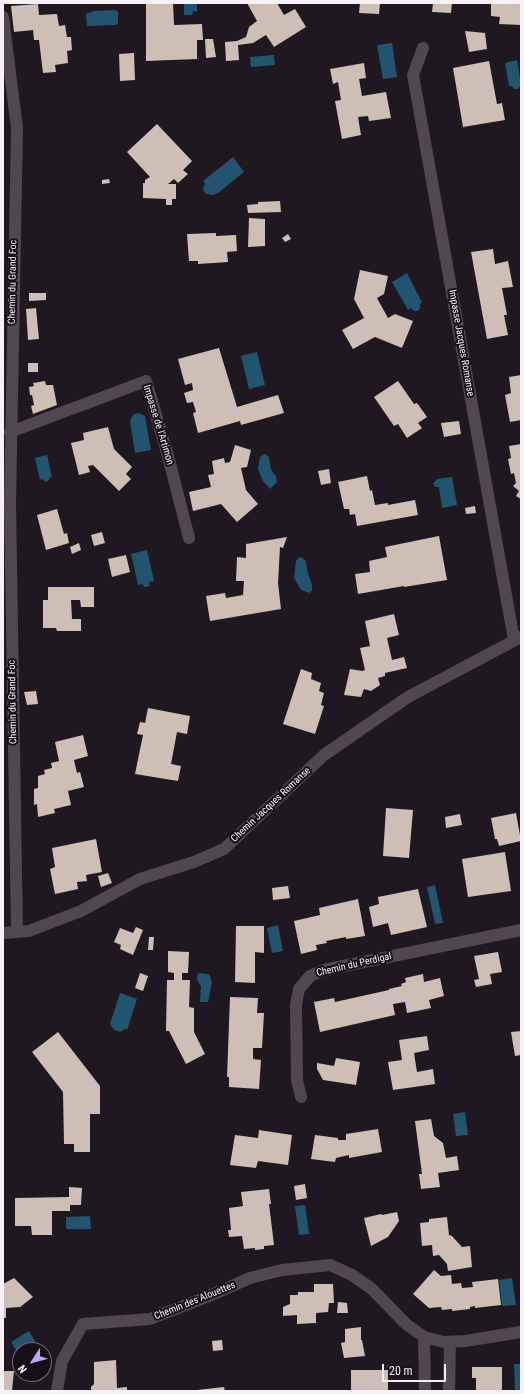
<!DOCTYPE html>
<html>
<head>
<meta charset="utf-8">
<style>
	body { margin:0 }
	#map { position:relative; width:524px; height:1394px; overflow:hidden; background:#201820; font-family:"Roboto Condensed",sans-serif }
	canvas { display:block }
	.frame { position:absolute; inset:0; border:4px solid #f8f1f8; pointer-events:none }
	.north { position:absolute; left:12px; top:1342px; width:40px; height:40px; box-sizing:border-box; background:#170f17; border:1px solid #716971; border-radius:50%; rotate:234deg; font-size:11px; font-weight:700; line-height:16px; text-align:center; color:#f8f1f8 }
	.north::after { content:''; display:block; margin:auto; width:14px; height:18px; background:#b5acf8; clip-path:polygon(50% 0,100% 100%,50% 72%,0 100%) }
	.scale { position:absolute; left:382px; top:1364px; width:64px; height:18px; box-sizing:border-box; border:2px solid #f8f1f8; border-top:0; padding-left:5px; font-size:12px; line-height:14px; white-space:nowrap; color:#f8f1f8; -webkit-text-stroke:3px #170f17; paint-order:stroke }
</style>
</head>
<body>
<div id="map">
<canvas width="524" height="1394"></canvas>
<div class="frame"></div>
<div class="north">N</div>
<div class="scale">20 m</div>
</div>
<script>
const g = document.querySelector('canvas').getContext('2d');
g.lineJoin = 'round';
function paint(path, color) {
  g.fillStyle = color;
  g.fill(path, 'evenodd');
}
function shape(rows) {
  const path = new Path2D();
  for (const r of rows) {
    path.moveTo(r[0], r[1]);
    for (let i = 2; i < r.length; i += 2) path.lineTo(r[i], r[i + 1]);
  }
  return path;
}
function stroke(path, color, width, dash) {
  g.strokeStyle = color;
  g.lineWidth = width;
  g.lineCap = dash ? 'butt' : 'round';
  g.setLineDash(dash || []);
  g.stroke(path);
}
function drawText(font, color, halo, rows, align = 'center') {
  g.font = font + ' "Roboto Condensed",sans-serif';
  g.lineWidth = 4;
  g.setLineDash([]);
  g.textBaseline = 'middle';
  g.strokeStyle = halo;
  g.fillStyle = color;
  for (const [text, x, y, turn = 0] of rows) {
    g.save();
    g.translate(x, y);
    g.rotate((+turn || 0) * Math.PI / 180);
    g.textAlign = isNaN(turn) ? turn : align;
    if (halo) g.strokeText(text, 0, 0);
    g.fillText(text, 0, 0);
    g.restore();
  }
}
const water = shape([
	[184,3,197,3,197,12,193,11,192,15,184,15],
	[115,10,118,12,118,23,116,25,87,26,86,14,94,11],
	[392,43,397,77,383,79,377,45],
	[274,55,275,65,251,67,250,57],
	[517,60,521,84,518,89,515,89,511,86,509,86,505,63],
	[233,157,244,172,218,193,213,195,206,194,203,190,205,183,203,181],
	[407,273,422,302,420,304,420,308,418,311,414,311,411,308,408,310,392,282],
	[257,352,265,385,249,389,241,356],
	[137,413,141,414,145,416,151,450,135,453,130,421,133,415],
	[265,454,269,457,271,469,276,477,277,482,270,489,263,481,258,469,260,457],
	[47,455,52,477,49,478,49,480,46,482,42,479,40,480,35,458],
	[452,477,457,505,442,508,439,487,435,487,433,484,437,479],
	[147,550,154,581,149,582,150,586,144,587,143,584,138,585,131,554],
	[301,557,306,561,307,570,312,585,312,590,310,593,301,590,294,578,296,561,298,558],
	[435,885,443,923,435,924,427,887],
	[278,925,283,951,272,953,267,928],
	[198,973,209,974,212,982,208,1002,200,1002,201,986,197,980],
	[120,993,137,999,127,1030,125,1029,120,1032,114,1030,110,1024],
	[465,1112,468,1135,456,1136,453,1114],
	[305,1205,309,1234,299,1235,295,1206],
	[90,1216,91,1229,66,1229,66,1217],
	[512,1278,516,1305,502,1306,499,1280],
	[29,1331,40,1350,21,1350,17,1352,11,1342],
	[514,1364,521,1364,521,1391,515,1390]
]);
const building = shape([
	[146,3,173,3,174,25,202,24,203,40,197,40,197,59,146,61],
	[247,3,277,3,284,15,295,9,306,27,274,47,266,35,253,43,238,45,239,60,226,61,225,42,237,41,246,37,249,27,257,21],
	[360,3,380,3,379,14,359,13],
	[433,3,452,3,451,13,432,12],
	[491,3,521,3,521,25,499,24,500,17,491,16],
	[38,4,39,15,57,14,59,26,65,25,67,37,71,37,72,50,67,51,68,63,55,65,56,72,43,73,39,40,34,40,33,30,14,32,11,6],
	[465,31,485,33,487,49,469,52],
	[205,39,213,39,216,57,206,58],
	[134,53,135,80,120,81,119,54],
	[489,61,497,104,502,103,505,120,463,127,453,68],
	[364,63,366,78,359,79,362,96,386,92,391,118,369,121,368,116,358,117,361,135,342,139,335,101,341,100,338,82,333,84,330,69],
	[157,124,192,161,183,170,188,174,178,183,174,179,168,184,176,184,176,199,172,199,172,205,166,205,166,199,143,198,143,183,145,183,145,180,150,177,127,152],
	[109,179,110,183,102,184,102,180],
	[280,201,281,212,248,213,247,205,258,204,258,202],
	[249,218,265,219,265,246,248,247],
	[216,233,216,236,236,235,237,251,227,252,228,262,198,264,198,261,189,261,187,234],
	[288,234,291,239,285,242,282,238],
	[493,249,495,264,508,261,513,287,502,288,507,315,504,315,508,335,487,339,471,252],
	[360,270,388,276,384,294,377,298,388,318,395,314,413,321,402,348,375,337,353,349,342,330,364,318,354,299],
	[29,293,46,293,46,300,29,301],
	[36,308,39,339,28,340,26,309],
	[219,348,237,407,278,395,284,413,241,425,240,421,198,433,193,413,196,412,193,402,187,403,184,393,193,390,192,383,185,385,178,359],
	[28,363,38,363,38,372,28,372],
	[521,375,521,420,510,422,505,395,511,393,509,377],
	[45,381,46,385,53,385,57,405,33,414,31,406,34,405,32,395,30,395,29,387,34,386,33,383],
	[398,381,414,404,417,403,427,417,418,423,422,428,407,438,398,424,394,426,374,397],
	[459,421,461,434,444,437,441,423],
	[108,427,114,449,132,467,126,474,131,479,119,491,93,465,88,466,90,472,79,475,71,443,84,440,83,433],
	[521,444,521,499,516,496,519,491,513,486,516,483,514,473,511,474,508,459,511,458,509,446],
	[235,445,251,450,247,467,241,468,246,490,258,504,237,522,221,504,193,511,189,492,211,487,208,475,214,474,212,461,224,458,225,463,230,462],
	[329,469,331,483,321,485,318,471],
	[367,476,370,491,372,490,375,505,388,503,388,505,415,500,418,515,357,526,355,514,350,515,349,509,344,509,338,482],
	[475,506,476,513,466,514,465,508],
	[57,509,64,534,67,533,69,543,46,550,37,515],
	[102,532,105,543,94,546,91,535],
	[439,536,447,580,404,587,404,586,358,594,355,574,370,572,369,561,387,557,385,547],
	[287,537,283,548,280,547,278,583,281,609,210,621,206,596,225,593,226,598,243,595,244,581,236,581,237,557,246,558,246,544],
	[79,543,81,550,72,554,70,547],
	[126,555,130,572,112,577,108,559],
	[48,587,94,587,94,607,81,607,80,600,71,600,72,619,81,619,81,631,57,631,56,628,43,628,43,600,48,600],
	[394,614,399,635,387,638,392,660,404,657,407,668,385,673,385,676,378,678,380,685,371,691,364,689,361,697,344,695,350,669,362,671,365,670,360,648,370,646,365,621],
	[301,669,312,673,311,679,321,683,319,691,324,693,321,705,324,706,315,734,283,724],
	[36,691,38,704,27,705,24,692],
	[148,708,190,716,187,734,177,732,171,764,181,766,178,781,135,774,143,735,137,734,140,722,145,723],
	[83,735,88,756,74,760,77,773,80,772,84,787,68,791,71,805,54,809,55,813,38,817,37,804,34,805,34,789,38,788,38,776,45,774,44,770,52,768,51,763,59,761,55,742],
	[386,808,413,810,409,858,383,856],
	[516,813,521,841,499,846,497,839,495,839,491,818],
	[460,814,462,825,446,828,445,817],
	[96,839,102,872,86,875,87,881,77,882,78,889,55,894,50,869,55,867,52,848],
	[505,852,511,891,468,897,462,859],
	[108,873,112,883,101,887,98,876],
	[288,886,290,898,273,900,272,888],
	[418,889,427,927,391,935,388,923,373,927,369,907,379,904,378,897],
	[358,899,365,936,346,939,346,937,326,941,327,943,316,945,317,950,301,954,294,921,320,915,319,908],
	[236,926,264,926,264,953,255,952,255,983,235,982],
	[136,927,143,930,133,955,120,949,121,945,114,942,120,928,133,933],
	[149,937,154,937,153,950,148,950],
	[168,951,189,952,188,973,182,973,182,980,190,980,189,1007,194,1008,194,1032,205,1054,186,1064,169,1031,166,1031,167,980,174,980,174,973,168,972],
	[498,952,502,972,490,974,492,984,476,987,474,980,479,979,474,956],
	[140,973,148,976,143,991,135,988],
	[423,974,424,982,440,978,444,996,429,1000,431,1008,407,1013,405,1002,393,1004,395,1015,320,1032,314,1002,334,998,335,1002,389,990,389,989,402,986,401,984,406,982,405,978],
	[230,997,258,998,257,1013,264,1013,262,1048,253,1048,253,1059,261,1060,259,1089,229,1087,229,1077,227,1077],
	[521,1031,521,1055,515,1056,511,1032],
	[58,1032,100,1086,100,1114,90,1114,90,1152,74,1152,74,1144,64,1144,63,1092,32,1052],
	[427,1036,429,1050,414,1053,417,1072,433,1069,435,1084,393,1090,388,1062,402,1060,399,1040],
	[336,1058,360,1062,356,1085,323,1080,317,1069,317,1063,334,1066],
	[431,1119,434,1136,443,1143,446,1158,457,1156,459,1170,438,1173,440,1187,421,1189,419,1174,422,1174,415,1121],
	[378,1129,382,1152,349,1158,349,1155,336,1158,335,1162,311,1159,315,1135,338,1138,338,1140,346,1140,346,1134],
	[259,1130,292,1135,288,1165,258,1161,256,1168,230,1165,235,1135,258,1138],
	[305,1184,307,1198,296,1200,294,1186],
	[69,1187,82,1188,81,1205,70,1205,70,1211,52,1211,52,1235,32,1235,31,1226,15,1226,15,1198,69,1197],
	[269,1189,271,1204,269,1204,274,1245,264,1246,264,1249,255,1250,255,1248,244,1249,242,1236,229,1237,228,1230,231,1230,229,1208,243,1206,241,1192],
	[397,1212,399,1221,388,1237,371,1246,364,1218,381,1214,382,1215],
	[447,1217,449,1235,452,1236,462,1247,470,1246,472,1267,448,1271,447,1264,439,1255,433,1256,432,1245,422,1246,420,1223,429,1222,429,1219],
	[434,1270,441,1276,451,1275,452,1284,461,1283,462,1288,473,1287,472,1282,498,1279,501,1305,475,1308,475,1306,470,1307,470,1309,452,1311,452,1309,442,1310,441,1307,429,1308,413,1294],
	[14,1278,33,1297,20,1307,6,1308,6,1318,3,1318,3,1284],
	[314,1284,333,1284,334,1303,329,1303,328,1312,316,1313,316,1323,297,1324,297,1315,283,1316,283,1307,290,1304,290,1295,298,1295,298,1292,314,1292],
	[338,1302,347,1303,348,1313,337,1313],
	[361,1327,361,1340,362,1340,365,1356,344,1358,341,1343,345,1342,345,1329],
	[222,1340,223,1350,213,1351,212,1341],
	[116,1360,117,1388,127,1387,127,1391,91,1391,91,1387,94,1384,94,1362],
	[472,1367,502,1367,502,1390,476,1391,476,1378,472,1378],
	[351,1370,388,1370,388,1391,351,1391],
	[3,1371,14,1371,12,1391,3,1391],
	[224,1387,225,1391,197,1391,197,1390]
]);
const minor = shape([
	[3,17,17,128,10,504,17,931],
	[423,48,413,75,514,640],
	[10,432,146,381,168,456,189,538],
	[3,933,29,931,81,911,140,879,194,862,224,849,324,755,408,697,521,637],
	[301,1097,297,1080,296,1005,299,989,310,976,324,970,521,930],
	[424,1337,425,1391],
	[57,1391,62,1361,83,1324,150,1319,209,1296,250,1278,282,1270,330,1265,352,1275,372,1289,406,1324,424,1337,444,1342,465,1341,521,1332],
	[449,1391,450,1342]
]);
const streetNames = [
	["Chemin du Grand Foc",13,282,-89],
	["Impasse Jacques Romanse",461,343,80],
	["Impasse de l'Artimon",158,425,73],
	["Chemin du Grand Foc",13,702,-91],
	["Chemin Jacques Romanse",271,805,-43],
	["Chemin du Perdigal",354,965,-13],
	["Chemin des Alouettes",195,1301,-22]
];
paint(water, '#22546f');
paint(building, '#cdbeb6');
stroke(minor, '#514751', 12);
drawText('10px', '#f8f1f8', '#170f17', streetNames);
</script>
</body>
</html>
